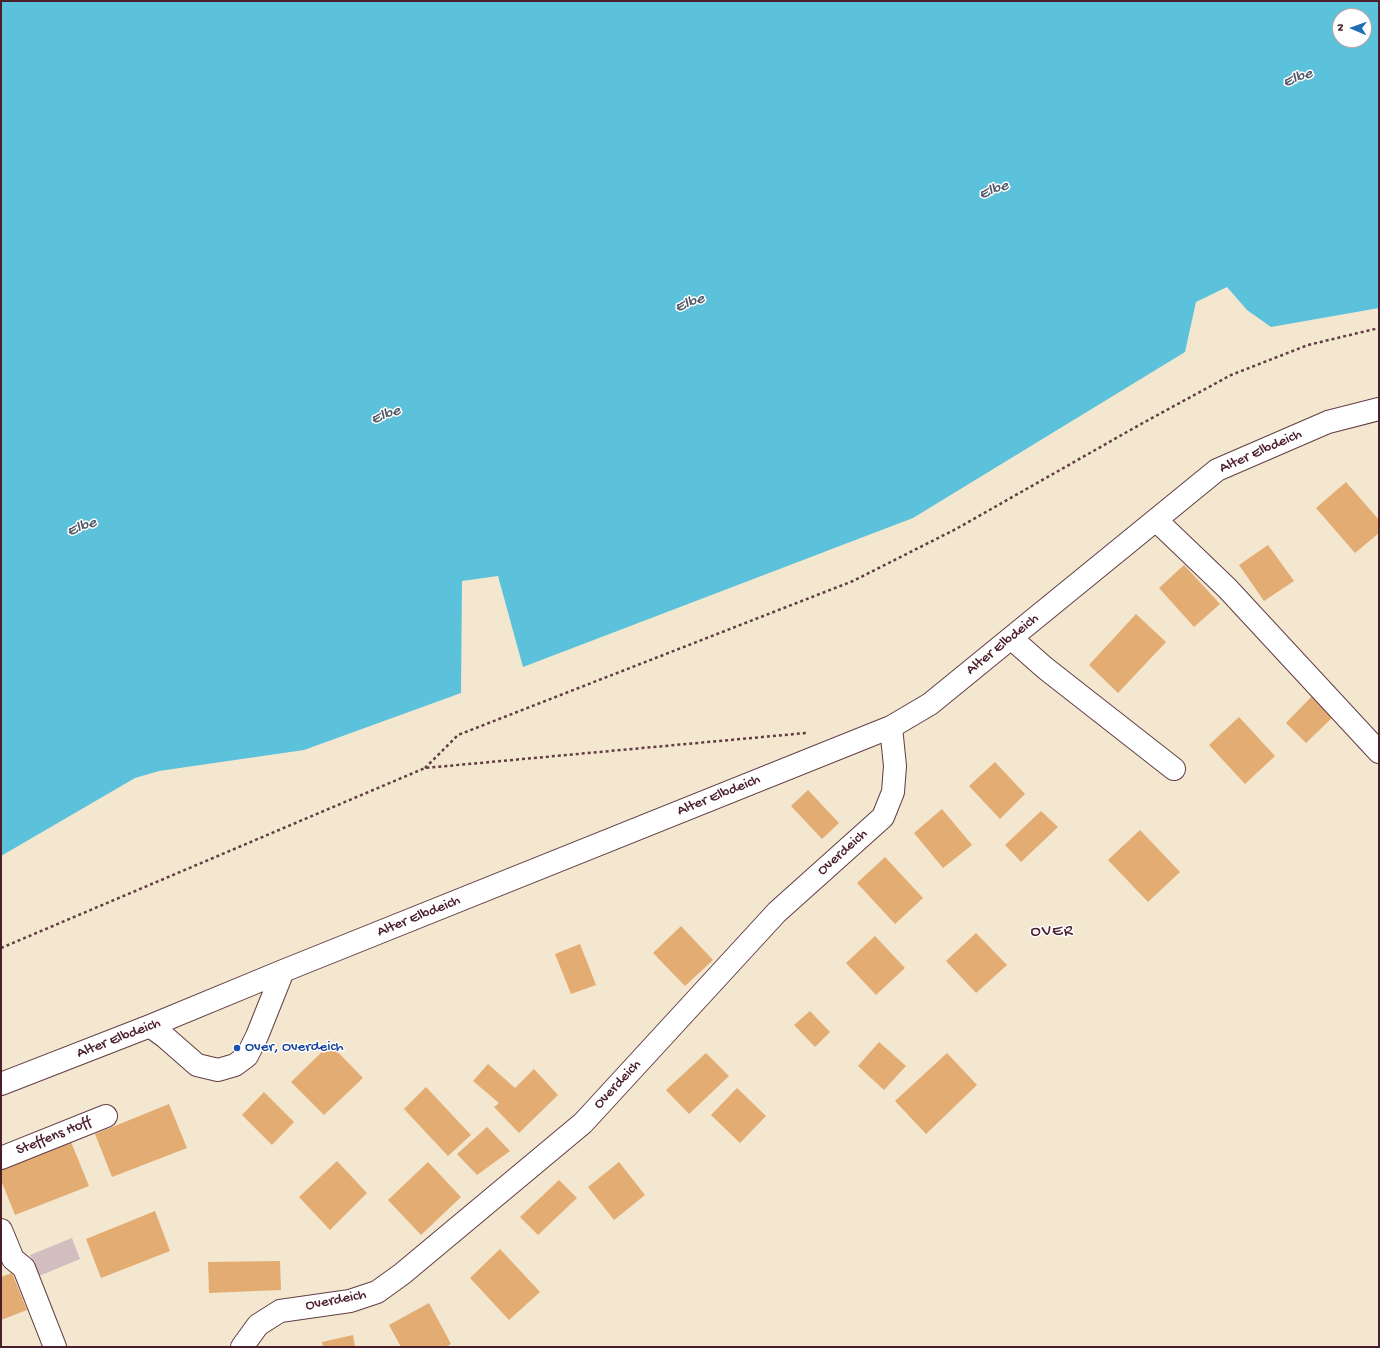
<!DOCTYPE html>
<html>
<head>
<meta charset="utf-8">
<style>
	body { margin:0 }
	#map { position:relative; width:1380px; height:1348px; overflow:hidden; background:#f3e7d0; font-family:"Gochi Hand",sans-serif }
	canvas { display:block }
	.frame { position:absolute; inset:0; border:2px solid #4a1f2b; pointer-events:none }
	.north { position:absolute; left:1332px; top:8px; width:40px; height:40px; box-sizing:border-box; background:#fff; border:1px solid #b7a5aa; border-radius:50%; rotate:272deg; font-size:11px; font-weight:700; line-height:16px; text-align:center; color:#4a1f2b }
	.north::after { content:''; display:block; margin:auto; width:14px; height:18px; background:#1f6fb2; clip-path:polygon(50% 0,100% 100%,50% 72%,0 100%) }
</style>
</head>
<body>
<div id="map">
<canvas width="1380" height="1348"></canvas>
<div class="frame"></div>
<div class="north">N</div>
</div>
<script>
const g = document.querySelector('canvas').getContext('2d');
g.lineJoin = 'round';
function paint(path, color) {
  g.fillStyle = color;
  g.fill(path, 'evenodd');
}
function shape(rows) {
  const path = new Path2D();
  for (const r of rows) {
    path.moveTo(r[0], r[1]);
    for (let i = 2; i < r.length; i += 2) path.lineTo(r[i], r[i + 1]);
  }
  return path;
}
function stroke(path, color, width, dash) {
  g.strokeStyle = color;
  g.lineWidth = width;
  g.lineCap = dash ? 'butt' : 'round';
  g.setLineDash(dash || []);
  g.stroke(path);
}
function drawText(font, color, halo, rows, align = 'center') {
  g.font = font + ' "Gochi Hand",sans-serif';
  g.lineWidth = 3;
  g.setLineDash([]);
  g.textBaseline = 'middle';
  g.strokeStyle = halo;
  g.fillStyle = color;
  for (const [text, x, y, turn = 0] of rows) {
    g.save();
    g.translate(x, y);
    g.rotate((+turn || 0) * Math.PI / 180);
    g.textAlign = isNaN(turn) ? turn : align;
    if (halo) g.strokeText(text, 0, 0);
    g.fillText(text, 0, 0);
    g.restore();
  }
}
const industrial = shape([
	[72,1238,80,1259,39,1276,30,1255]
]);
const water = shape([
	[1,1,1379,1,1379,308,1271,327,1247,310,1227,287,1196,302,1185,352,913,518,523,667,498,576,462,581,461,693,304,750,159,771,135,778,1,856],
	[1340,16,1364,16,1364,40,1340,40]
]);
const building = shape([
	[1346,482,1379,520,1379,533,1355,553,1316,508],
	[1268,545,1294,581,1264,601,1239,565],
	[1184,565,1220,604,1194,627,1159,588],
	[1136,614,1166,642,1118,693,1089,665],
	[1313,695,1334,716,1306,743,1286,723],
	[1239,717,1275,756,1245,784,1209,745],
	[995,762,1025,794,1000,819,969,786],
	[808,790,839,823,822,839,791,806],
	[942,809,972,845,943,868,914,833],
	[1041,811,1058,827,1021,862,1005,845],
	[1140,830,1180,872,1148,902,1108,860],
	[885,857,923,898,895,924,857,883],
	[681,926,713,960,685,986,653,953],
	[976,933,1007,965,976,993,946,961],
	[875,936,905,968,876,995,846,963],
	[580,944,596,985,571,994,555,954],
	[810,1011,830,1032,815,1047,794,1025],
	[879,1042,906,1066,884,1090,858,1066],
	[330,1044,363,1078,324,1115,291,1082],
	[706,1053,729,1076,689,1114,666,1090],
	[947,1053,977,1085,926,1134,895,1101],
	[488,1064,515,1088,534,1069,558,1095,519,1133,494,1107,499,1103,473,1081],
	[426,1087,471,1135,448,1156,404,1109],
	[737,1088,766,1116,740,1143,711,1115],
	[264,1092,294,1122,272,1145,242,1115],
	[169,1104,187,1148,112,1177,95,1134],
	[487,1127,510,1151,477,1175,457,1154],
	[71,1142,89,1186,15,1215,1,1180,1,1170],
	[337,1161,367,1193,330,1230,299,1197],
	[428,1162,461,1197,421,1235,388,1200],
	[619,1162,645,1195,614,1220,588,1187],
	[559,1180,577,1198,538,1235,520,1217],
	[155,1211,170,1251,101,1278,86,1239],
	[500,1249,540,1292,509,1320,470,1278],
	[280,1261,281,1290,209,1293,208,1262],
	[12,1273,27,1310,1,1320,1,1277],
	[429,1303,451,1344,446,1347,401,1347,389,1325],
	[353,1335,355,1347,323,1347,322,1342]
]);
const path = shape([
	[425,768,458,735,853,581,956,529,1141,424,1231,375,1308,345,1379,328],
	[1,948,425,768,806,733]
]);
const minor = shape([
	[1156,520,1227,588,1379,752],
	[1011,638,1045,668,1174,769],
	[150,1026,165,1037,197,1065,218,1070,235,1065,247,1056,257,1036,283,971],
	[1,1084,150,1026,283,971,891,727,930,704,1217,470,1328,422,1379,409],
	[1,1158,106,1116],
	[1,1230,13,1259,24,1268,55,1347],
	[242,1347,258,1325,280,1311,350,1301,377,1292,402,1274,583,1123,777,912,883,817,893,792,895,766,891,727]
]);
const markers = [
	[237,1048,4,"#1a4fb4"]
];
const streetNames = [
	["Alter Elbdeich",1261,452,-24],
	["Alter Elbdeich",1003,645,-39],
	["Alter Elbdeich",719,796,-22],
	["Overdeich",843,853,-42],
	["Alter Elbdeich",419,917,-22],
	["Alter Elbdeich",119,1039,-21],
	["Overdeich",618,1085,-47],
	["Steffens Hoff",54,1137,-22],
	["Overdeich",336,1301,-11]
];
const transitNames = [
	["Over, Overdeich",245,1048]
];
const waterNames = [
	["Elbe",1298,79,-20],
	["Elbe",994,191,-20],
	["Elbe",690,304,-20],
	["Elbe",386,416,-20],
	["Elbe",82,528,-20]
];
const quarterNames = [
	["OVER",1052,932]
];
paint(industrial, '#d2bec1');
paint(water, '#5cc1da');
paint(building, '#e3ac72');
stroke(minor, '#633d44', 24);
stroke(path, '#633d44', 2.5, [3, 3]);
stroke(minor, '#fff', 22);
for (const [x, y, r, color] of markers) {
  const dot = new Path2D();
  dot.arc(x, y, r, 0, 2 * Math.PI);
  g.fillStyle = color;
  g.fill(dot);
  stroke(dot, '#fff', 1.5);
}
drawText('15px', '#4a1f2b', '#fff', streetNames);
drawText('15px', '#164399', '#fff', transitNames, 'left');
drawText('italic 16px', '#505868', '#fff', waterNames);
g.letterSpacing = '1px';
drawText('17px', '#4a1f2b', '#fff', quarterNames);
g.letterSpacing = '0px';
</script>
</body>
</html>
